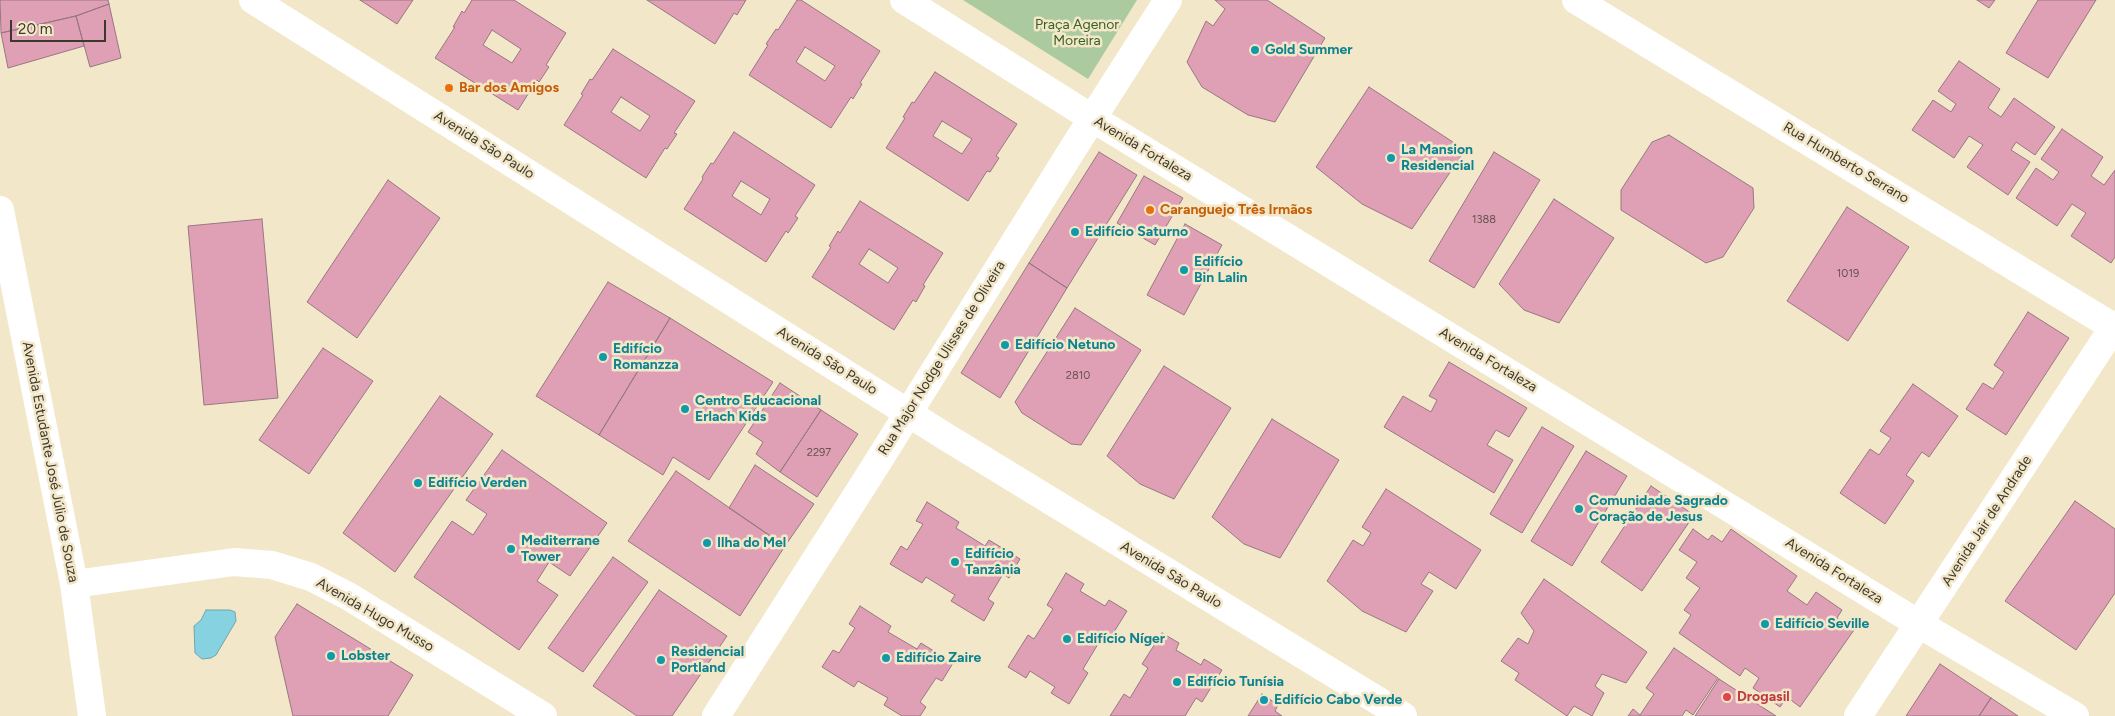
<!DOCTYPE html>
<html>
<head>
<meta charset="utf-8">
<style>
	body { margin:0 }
	#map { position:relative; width:2115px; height:716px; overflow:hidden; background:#f3e7c9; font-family:Figtree,sans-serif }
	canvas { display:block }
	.scale { position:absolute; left:10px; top:20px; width:96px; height:22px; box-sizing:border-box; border:2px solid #3c382c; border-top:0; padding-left:6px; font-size:15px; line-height:18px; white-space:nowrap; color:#3c382c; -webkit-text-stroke:4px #f3e7c9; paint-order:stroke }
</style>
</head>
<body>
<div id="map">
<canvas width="2115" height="716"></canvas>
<div class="scale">20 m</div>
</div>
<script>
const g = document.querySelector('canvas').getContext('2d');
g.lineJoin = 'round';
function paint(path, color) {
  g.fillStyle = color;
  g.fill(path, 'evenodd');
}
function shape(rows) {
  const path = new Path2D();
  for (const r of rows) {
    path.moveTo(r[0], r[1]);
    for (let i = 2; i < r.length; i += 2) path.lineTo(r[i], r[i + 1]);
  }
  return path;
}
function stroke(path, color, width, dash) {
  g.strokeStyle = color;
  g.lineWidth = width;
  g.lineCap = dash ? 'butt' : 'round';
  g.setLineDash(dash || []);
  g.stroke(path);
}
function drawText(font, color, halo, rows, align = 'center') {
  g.font = font + ' Figtree,sans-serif';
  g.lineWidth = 5;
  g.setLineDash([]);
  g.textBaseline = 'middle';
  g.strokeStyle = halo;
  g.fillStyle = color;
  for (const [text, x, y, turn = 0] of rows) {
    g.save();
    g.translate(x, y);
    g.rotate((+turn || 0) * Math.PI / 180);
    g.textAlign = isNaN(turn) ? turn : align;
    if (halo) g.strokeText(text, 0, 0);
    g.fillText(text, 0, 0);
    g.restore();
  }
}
const green = shape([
	[963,0,1137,0,1088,79]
]);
const water = shape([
	[206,610,230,610,235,612,236,621,216,655,211,658,202,659,195,653,194,626,201,620,206,610]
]);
const building = shape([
	[0,0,108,0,109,4,76,16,1,33,0,0],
	[360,0,413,0,397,24,360,0],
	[472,0,514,0,566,33,546,65,549,67,539,82,537,80,518,110,435,58,455,27,453,27,462,11,464,13,472,0],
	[492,30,521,49,512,63,483,45,492,30],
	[647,0,746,0,737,15,734,13,715,44,647,0],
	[797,0,801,0,880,51,860,83,862,84,853,99,851,97,831,128,749,75,768,45,766,44,776,29,778,30,797,0],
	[805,47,835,66,825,81,796,62,805,47],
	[1215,0,1267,0,1325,38,1275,122,1248,115,1202,87,1187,62,1206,21,1213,26,1225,9,1215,0],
	[1977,0,1995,0,1989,8,1977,0],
	[2038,0,2096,0,2048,78,2006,53,2038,0],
	[109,4,121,58,90,67,76,16,109,4],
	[76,16,84,46,8,68,1,33,76,16],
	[613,49,695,101,674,133,677,134,667,149,665,148,646,178,564,125,583,95,581,94,590,79,592,80,613,49],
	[621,97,650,116,640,131,611,112,621,97],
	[1959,61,2000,89,1988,108,2001,117,2014,98,2055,127,2035,155,2016,142,2011,150,2030,162,2008,195,1967,167,1983,145,1969,136,1954,158,1912,130,1933,100,1951,112,1956,104,1938,91,1959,61],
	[935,72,1017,124,996,156,999,158,990,172,987,171,968,201,886,148,905,118,903,117,912,102,914,103,935,72],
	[942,121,972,139,962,154,933,136,942,121],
	[1369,87,1465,150,1412,229,1362,204,1316,167,1369,87],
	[2062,129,2103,157,2091,176,2104,185,2115,170,2115,257,2111,263,2071,236,2086,213,2072,204,2057,226,2016,198,2036,168,2053,180,2059,172,2041,159,2062,129],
	[734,132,815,185,795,216,798,218,788,233,786,231,766,262,684,209,703,179,702,177,711,163,713,164,734,132],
	[741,181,770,199,761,215,732,196,741,181],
	[1669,135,1753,188,1754,208,1723,257,1706,263,1621,210,1621,190,1652,142,1669,135],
	[1099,152,1137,175,1067,288,1029,263,1099,152],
	[1494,152,1540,180,1474,288,1429,261,1494,152],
	[1144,176,1183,198,1155,245,1117,223,1144,176],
	[388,180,440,218,357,338,307,302,388,180],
	[1554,199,1614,238,1559,323,1524,310,1499,284,1554,199],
	[860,201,943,253,923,285,925,286,916,302,913,300,894,330,812,277,831,247,829,246,838,231,840,233,860,201],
	[869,249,898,268,888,283,859,264,869,249],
	[1847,207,1909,247,1848,341,1787,301,1847,207],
	[262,219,278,398,204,405,188,226,262,219],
	[1185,224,1222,245,1184,315,1147,295,1185,224],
	[1029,263,1067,288,1000,398,961,373,1029,263],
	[608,282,670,318,599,435,536,396,608,282],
	[1075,308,1141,350,1081,445,1071,444,1022,413,1015,402,1075,308],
	[2028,312,2069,338,2006,435,1966,409,1983,383,1993,389,2004,372,1994,365,2028,312],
	[670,318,773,382,709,480,673,457,663,475,599,435,670,318],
	[323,348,373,381,309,474,259,440,323,348],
	[1449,362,1527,408,1509,437,1496,430,1487,445,1513,460,1494,493,1384,427,1403,396,1431,412,1437,400,1429,396,1449,362],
	[1164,366,1231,408,1174,499,1140,484,1107,456,1164,366],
	[780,383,821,410,780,472,756,454,763,442,748,432,780,383],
	[1913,384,1958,416,1929,457,1922,452,1906,475,1914,481,1885,524,1840,493,1870,449,1879,455,1891,438,1880,431,1913,384],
	[440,396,493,434,395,572,343,533,440,396],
	[821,410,858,434,817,497,780,472,821,410],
	[1272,419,1339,460,1280,558,1244,544,1212,517,1272,419],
	[1542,427,1574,446,1522,533,1490,514,1542,427],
	[502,450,607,523,570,576,549,562,537,581,558,595,519,650,414,577,452,521,473,535,487,514,466,500,502,450],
	[1586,451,1627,476,1572,566,1531,541,1586,451],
	[755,465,814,504,785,546,729,508,755,465],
	[676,471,785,546,740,616,628,541,676,471],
	[1651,486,1694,515,1642,591,1601,562,1651,486],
	[1386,489,1481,550,1456,589,1429,572,1421,584,1433,591,1406,632,1362,611,1327,581,1353,540,1363,546,1371,533,1362,527,1386,489],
	[2075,501,2115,529,2115,593,2076,650,2005,601,2075,501],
	[927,502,959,522,956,528,985,546,989,540,1020,559,1009,578,1003,574,988,599,994,603,984,621,951,601,955,595,926,577,922,583,890,564,901,546,907,550,923,524,916,521,927,502],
	[1693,529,1708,540,1712,535,1722,542,1731,529,1797,576,1787,591,1807,605,1816,592,1842,610,1837,618,1854,630,1800,707,1787,697,1780,707,1753,688,1759,678,1745,668,1740,676,1679,633,1691,615,1684,610,1700,588,1686,578,1697,562,1679,550,1693,529],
	[613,557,648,582,583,672,548,648,613,557],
	[1066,573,1084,584,1080,591,1105,606,1109,600,1127,611,1107,643,1101,639,1083,669,1088,673,1069,704,1051,693,1055,687,1030,671,1026,678,1008,667,1028,635,1034,639,1053,609,1047,605,1066,573],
	[1544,579,1647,652,1626,683,1602,674,1595,686,1604,693,1592,716,1574,706,1567,716,1515,680,1519,673,1501,661,1518,638,1528,644,1534,631,1521,613,1544,579],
	[659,590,727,636,672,716,637,716,593,686,659,590],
	[297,604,413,675,388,716,293,716,275,637,297,604],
	[860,606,891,626,888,632,917,649,921,643,953,663,942,681,936,678,920,702,926,707,920,716,902,716,884,705,888,698,858,681,854,687,822,667,833,650,839,653,855,628,849,624,860,606],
	[1162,633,1179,643,1176,650,1201,665,1204,659,1222,670,1202,702,1196,698,1185,716,1110,716,1124,694,1130,698,1148,668,1142,664,1162,633],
	[1674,648,1718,678,1693,715,1686,710,1682,716,1628,716,1633,709,1640,715,1654,694,1646,688,1674,648],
	[1940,664,1991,698,1979,716,1906,716,1940,664],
	[1719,679,1776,716,1695,716,1719,679],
	[1262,694,1278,705,1275,711,1282,716,1248,716,1262,694],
	[1991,698,2018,716,1979,716,1991,698]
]);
const street = shape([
	[904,0,1092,118,1919,624,2075,716],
	[1576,0,2115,328]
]);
const secondary = shape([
	[253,0,943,435,1403,716],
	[0,210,74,584,92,716],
	[74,584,234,562,272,565,311,577,348,596,543,716],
	[716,716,874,468,1074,147,1168,0],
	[1858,716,2115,325]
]);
const markers = [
	[1255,50,5,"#0f9aa8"],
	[449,88,5,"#e8710a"],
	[1391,158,5,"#0f9aa8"],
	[1150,210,5,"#e8710a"],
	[1075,232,5,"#0f9aa8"],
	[1184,270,5,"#0f9aa8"],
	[1005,345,5,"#0f9aa8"],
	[603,357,5,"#0f9aa8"],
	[685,409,5,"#0f9aa8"],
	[418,483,5,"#0f9aa8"],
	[1579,509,5,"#0f9aa8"],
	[707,543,5,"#0f9aa8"],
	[511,549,5,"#0f9aa8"],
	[955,562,5,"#0f9aa8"],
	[1765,624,5,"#0f9aa8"],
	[1067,639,5,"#0f9aa8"],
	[331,656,5,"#0f9aa8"],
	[886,658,5,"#0f9aa8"],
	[661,660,5,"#0f9aa8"],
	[1177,682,5,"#0f9aa8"],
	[1727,697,5,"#e0444e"],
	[1264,700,5,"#0f9aa8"]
];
const numberNames = [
	["1388",1484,220],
	["1019",1848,274],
	["2810",1078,376],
	["2297",819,453]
];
const parkNames = [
	["Praça Agenor",1077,25],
	["Moreira",1077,41]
];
const cultureNames = [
	["Gold Summer",1265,50],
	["La Mansion",1401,150],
	["Residencial",1401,166],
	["Edifício Saturno",1085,232],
	["Edifício",1194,262],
	["Bin Lalin",1194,278],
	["Edifício Netuno",1015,345],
	["Edifício",613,349],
	["Romanzza",613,365],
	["Centro Educacional",695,401],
	["Erlach Kids",695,417],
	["Edifício Verden",428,483],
	["Comunidade Sagrado",1589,501],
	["Coração de Jesus",1589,517],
	["Mediterrane",521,541],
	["Tower",521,557],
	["Ilha do Mel",717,543],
	["Edifício",965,554],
	["Tanzânia",965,570],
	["Edifício Seville",1775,624],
	["Edifício Níger",1077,639],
	["Residencial",671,652],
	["Portland",671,668],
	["Lobster",341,656],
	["Edifício Zaire",896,658],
	["Edifício Tunísia",1187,682],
	["Edifício Cabo Verde",1274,700]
];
const foodNames = [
	["Bar dos Amigos",459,88],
	["Caranguejo Três Irmãos",1160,210]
];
const streetNames = [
	["Avenida São Paulo",484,145,32],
	["Avenida Fortaleza",1143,149,31],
	["Rua Humberto Serrano",1846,163,31],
	["Rua Major Nodge Ulisses de Oliveira",942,358,-58],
	["Avenida Fortaleza",1488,360,31],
	["Avenida São Paulo",827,361,32],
	["Avenida Estudante José Júlio de Souza",50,462,79],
	["Avenida Jair de Andrade",1987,521,-57],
	["Avenida Fortaleza",1834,571,32],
	["Avenida São Paulo",1171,575,31],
	["Avenida Hugo Musso",375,615,30]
];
const healthNames = [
	["Drogasil",1737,697]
];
paint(green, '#abcaa0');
paint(water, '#86d2e1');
stroke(water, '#70a4ab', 1);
paint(building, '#dfa0b5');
stroke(building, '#977781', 1);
stroke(street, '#fff', 28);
stroke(secondary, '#fff', 28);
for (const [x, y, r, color] of markers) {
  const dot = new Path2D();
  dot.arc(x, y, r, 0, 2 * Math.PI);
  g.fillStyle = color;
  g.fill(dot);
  stroke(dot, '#f3e7c9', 2);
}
drawText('11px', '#65524e', null, numberNames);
drawText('14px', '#376322', '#f3e7c9', parkNames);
drawText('bold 14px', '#0d838f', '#f3e7c9', cultureNames, 'left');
drawText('bold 14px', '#c56008', '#f3e7c9', foodNames, 'left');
drawText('14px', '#3c382c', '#f3e7c9', streetNames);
drawText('bold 14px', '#be3a42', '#f3e7c9', healthNames, 'left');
</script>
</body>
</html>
